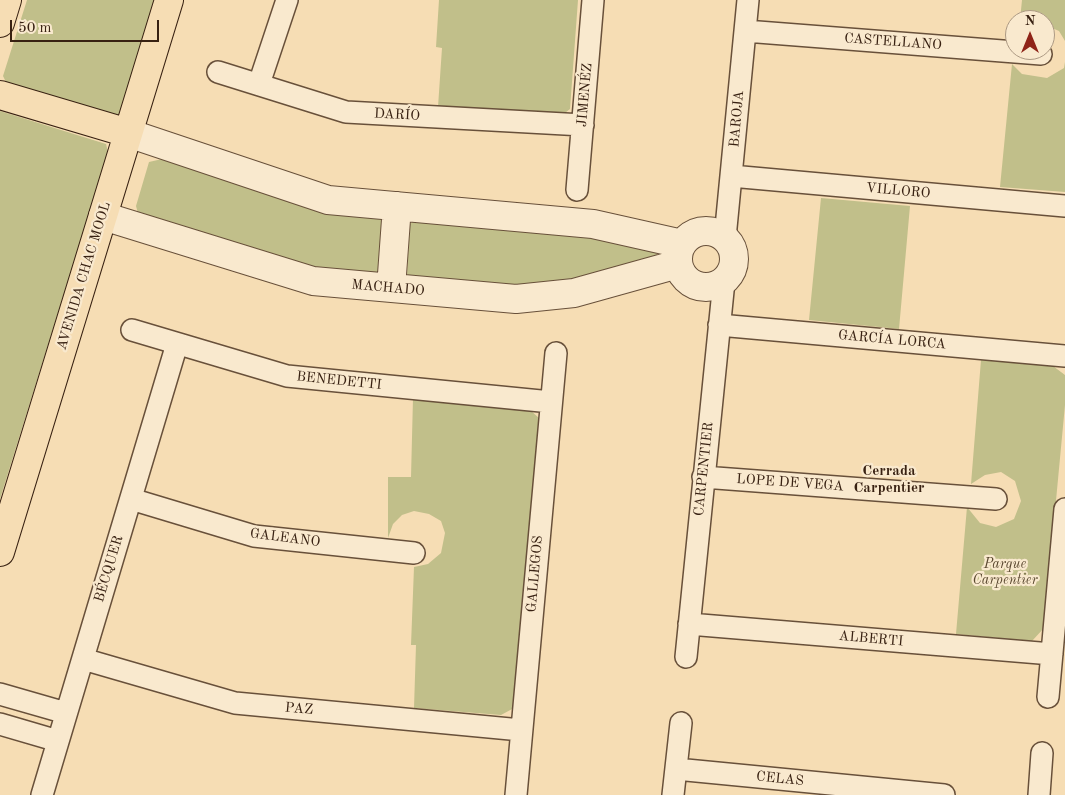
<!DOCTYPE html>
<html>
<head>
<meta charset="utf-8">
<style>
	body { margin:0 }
	#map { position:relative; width:1065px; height:795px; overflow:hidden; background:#f6ddb4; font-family:"Old Standard TT",serif }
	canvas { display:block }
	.north { position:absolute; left:1005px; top:10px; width:50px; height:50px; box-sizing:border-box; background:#f9e9ce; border:1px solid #ac9983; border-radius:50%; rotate:0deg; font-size:14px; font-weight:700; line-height:20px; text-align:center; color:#382112 }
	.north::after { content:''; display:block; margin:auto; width:18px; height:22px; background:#8f2418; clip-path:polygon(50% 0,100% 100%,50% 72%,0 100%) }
	.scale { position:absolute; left:10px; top:20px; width:149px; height:22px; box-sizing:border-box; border:2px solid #382112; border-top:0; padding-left:6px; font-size:15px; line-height:18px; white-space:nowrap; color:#382112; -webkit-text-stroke:4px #f9e9ce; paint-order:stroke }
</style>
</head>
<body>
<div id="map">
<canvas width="1065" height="795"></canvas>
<div class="north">N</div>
<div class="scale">50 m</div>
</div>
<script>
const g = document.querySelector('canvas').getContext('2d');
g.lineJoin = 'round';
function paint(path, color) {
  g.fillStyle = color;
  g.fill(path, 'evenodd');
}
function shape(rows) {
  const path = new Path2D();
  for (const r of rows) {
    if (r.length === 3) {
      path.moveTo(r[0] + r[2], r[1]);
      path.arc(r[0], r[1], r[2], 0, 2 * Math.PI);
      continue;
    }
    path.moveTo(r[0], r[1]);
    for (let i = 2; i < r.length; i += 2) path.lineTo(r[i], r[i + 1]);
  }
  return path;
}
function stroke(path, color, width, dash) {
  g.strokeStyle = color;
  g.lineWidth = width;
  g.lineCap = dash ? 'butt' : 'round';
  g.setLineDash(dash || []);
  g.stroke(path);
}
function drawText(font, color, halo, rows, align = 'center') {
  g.font = font + ' "Old Standard TT",serif';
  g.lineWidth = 4.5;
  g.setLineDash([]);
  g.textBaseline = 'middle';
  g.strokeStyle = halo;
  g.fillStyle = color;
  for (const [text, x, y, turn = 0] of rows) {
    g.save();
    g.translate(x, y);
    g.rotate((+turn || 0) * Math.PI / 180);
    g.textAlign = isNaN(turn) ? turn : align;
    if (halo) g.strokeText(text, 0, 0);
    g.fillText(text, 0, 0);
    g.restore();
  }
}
const green = shape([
	[27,0,155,0,120,114,112,117,6,82,3,76],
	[439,0,578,0,570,109,561,116,438,107,442,48,436,47],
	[1022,0,1065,0,1065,41,1059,31,1045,25,1045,20,1020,20],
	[1065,62,1065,192,1000,187,1012,64,1022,74,1047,78,1064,68],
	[0,111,106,144,108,152,0,499],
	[162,159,378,213,383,222,379,269,374,276,316,272,139,217,136,206,149,162],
	[821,198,910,206,899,329,809,320],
	[417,218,589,235,654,245,657,255,647,263,530,290,411,281,407,274,410,224],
	[981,360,1053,366,1065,375,1065,405,1044,628,1032,641,956,634,967,507,980,523,996,527,1014,519,1021,501,1015,481,1001,472,985,475,971,484],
	[413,398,529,409,540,419,514,708,501,715,414,708,416,645,411,645,414,567,428,564,441,553,445,533,441,521,429,514,414,511,402,515,393,524,388,538,388,477,411,477]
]);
const minor = shape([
	[745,31,1041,54],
	[218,72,346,112,583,125],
	[259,84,287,0],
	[731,176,1065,206],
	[577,190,593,0],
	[725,238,748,0],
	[719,325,1065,356],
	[132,330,287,376,551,402],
	[703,477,996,499],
	[131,499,254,536,414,553],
	[689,624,1052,654],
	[686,657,724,281],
	[83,659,235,703,521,730],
	[0,694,66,713],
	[1048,697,1065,509],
	[0,724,58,741],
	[676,769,944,795],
	[42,795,177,344],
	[516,795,556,353],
	[673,795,681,723],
	[1039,795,1042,753]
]);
const tertiary = shape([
	[128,133,328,200,593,224,682,244],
	[103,216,313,281,516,299,574,293,678,264],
	[706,259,28],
	[391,288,397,206]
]);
const primary = shape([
	[0,23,7,0],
	[0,95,128,133],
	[0,552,169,0]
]);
const streetNames = [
	["CASTELLANO",893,42,4],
	["JIMENÉZ",585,95,-85],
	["DARÍO",397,115,3],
	["BAROJA",737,119,-85],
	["VILLORO",898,191,5],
	["AVENIDA CHAC MOOL",84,276,-73],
	["MACHADO",388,288,5],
	["GARCÍA LORCA",892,340,5],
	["BENEDETTI",339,381,6],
	["CARPENTIER",704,469,-84],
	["LOPE DE VEGA",790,483,4],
	["GALEANO",285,538,7],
	["BÉCQUER",109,569,-73],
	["GALLEGOS",535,574,-85],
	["ALBERTI",871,639,5],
	["PAZ",299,709,5],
	["CELAS",780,779,6]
];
const parkNames = [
	["Parque",1005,564],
	["Carpentier",1005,580]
];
const neighbourhoodNames = [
	["Cerrada",889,471],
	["Carpentier",889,488]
];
paint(green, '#c1bf8a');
stroke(minor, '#68503a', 24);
stroke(tertiary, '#68503a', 30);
stroke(primary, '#382112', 30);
stroke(minor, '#f9e9ce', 21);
stroke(tertiary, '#f9e9ce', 28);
stroke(primary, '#f6ddb4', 28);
drawText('14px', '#382112', '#f9e9ce', streetNames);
drawText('italic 14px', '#5a4830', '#f9e9ce', parkNames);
drawText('bold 15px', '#382112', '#f9e9ce', neighbourhoodNames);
</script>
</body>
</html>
